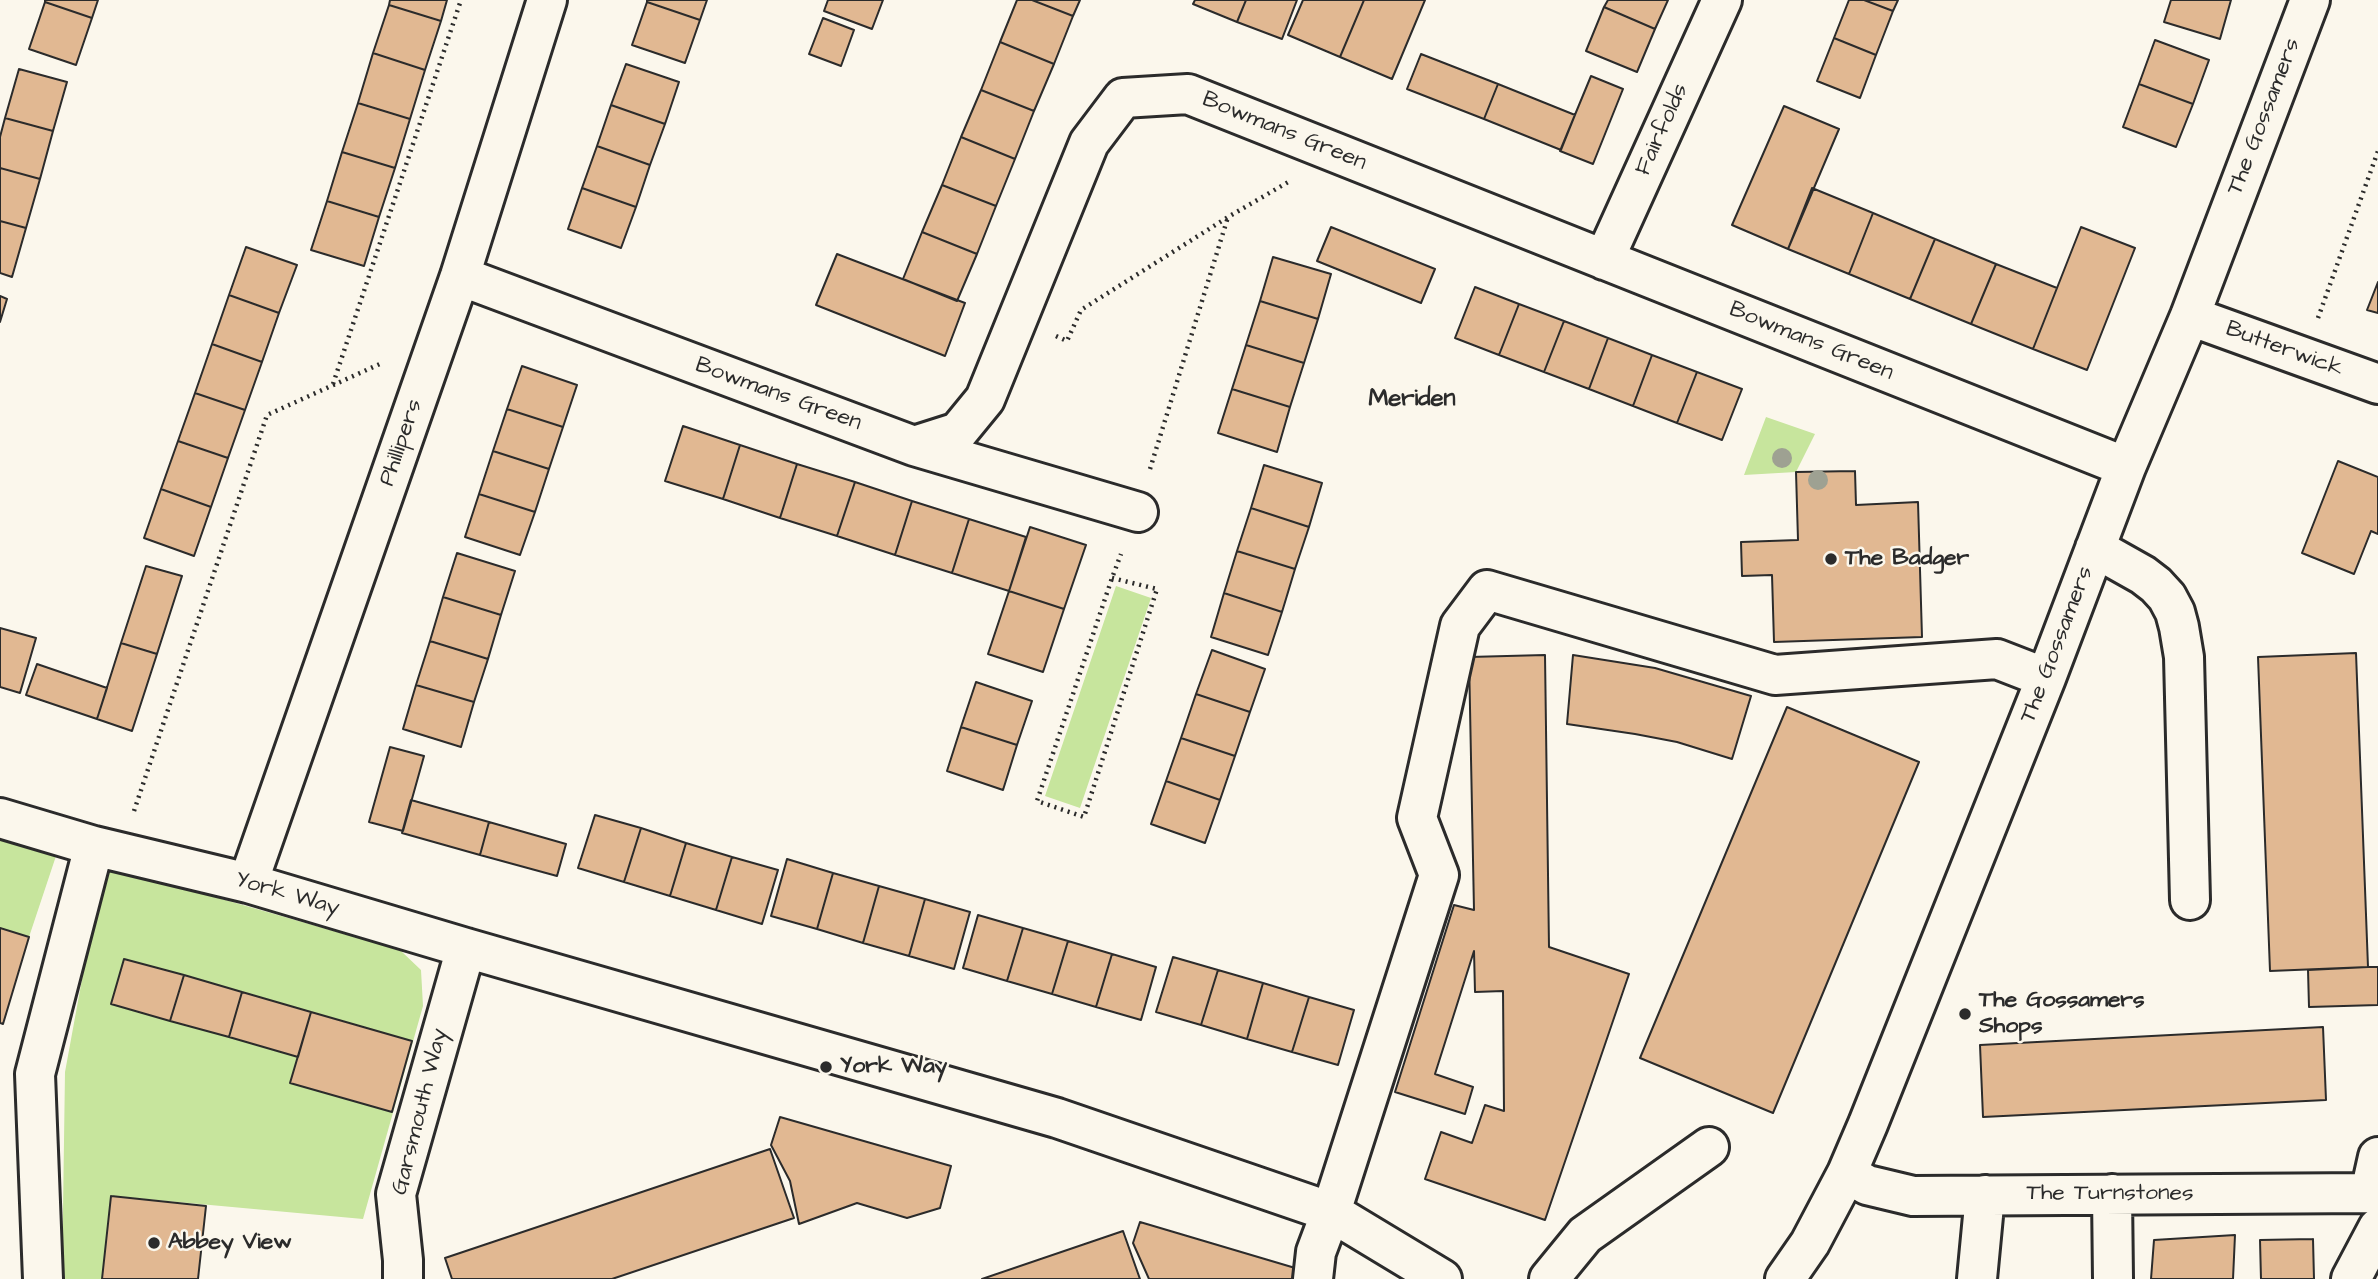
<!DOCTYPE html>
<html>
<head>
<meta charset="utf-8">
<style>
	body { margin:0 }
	canvas { display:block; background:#fbf7ec }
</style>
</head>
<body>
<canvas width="2378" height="1279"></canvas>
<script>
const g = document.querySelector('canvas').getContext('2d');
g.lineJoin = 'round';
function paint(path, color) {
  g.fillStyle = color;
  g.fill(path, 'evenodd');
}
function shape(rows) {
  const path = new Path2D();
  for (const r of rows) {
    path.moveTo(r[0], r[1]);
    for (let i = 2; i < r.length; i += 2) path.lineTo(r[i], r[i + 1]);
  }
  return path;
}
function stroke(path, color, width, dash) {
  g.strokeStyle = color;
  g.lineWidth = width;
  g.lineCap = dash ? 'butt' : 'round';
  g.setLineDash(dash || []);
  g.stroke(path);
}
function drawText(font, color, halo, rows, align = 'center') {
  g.font = font + ' "Architects Daughter",sans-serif';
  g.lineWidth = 5;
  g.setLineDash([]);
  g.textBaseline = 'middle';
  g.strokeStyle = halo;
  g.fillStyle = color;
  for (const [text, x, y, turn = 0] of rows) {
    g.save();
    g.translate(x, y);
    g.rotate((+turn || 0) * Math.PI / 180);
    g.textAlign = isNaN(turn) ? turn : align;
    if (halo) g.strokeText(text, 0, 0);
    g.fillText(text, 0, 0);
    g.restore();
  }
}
const green = shape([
	[1766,417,1815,434,1796,472,1744,475],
	[1116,586,1151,598,1080,808,1045,796],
	[0,838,57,853,29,937,0,928],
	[103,865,400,950,421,970,423,1006,363,1219,112,1196,102,1279,62,1279,65,1072]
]);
const building = shape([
	[45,0,98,0,92,18,45,2,45,0],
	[390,0,447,0,441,21,389,5,390,0],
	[647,0,707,0,700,20,647,2,647,0],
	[828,0,883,0,872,29,824,11,828,0],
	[1017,0,1032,0,1073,16,1054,64,1000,42,1017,0],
	[1032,0,1080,0,1073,16,1032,0],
	[1195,0,1246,0,1237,22,1193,4,1195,0],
	[1246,0,1297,0,1282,39,1237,22,1246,0],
	[1303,0,1364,0,1340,57,1288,35,1303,0],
	[1364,0,1425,0,1392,79,1340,57,1364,0],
	[1608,0,1668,0,1655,29,1604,7,1608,0],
	[1849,0,1864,0,1893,11,1876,55,1834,38,1849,0],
	[1864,0,1898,0,1893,11,1864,0],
	[2171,0,2231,0,2220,39,2164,22,2171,0],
	[45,2,92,18,76,65,29,49,45,2],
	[647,2,700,20,685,63,632,45,647,2],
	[389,5,441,21,425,70,373,53,389,5],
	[1604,7,1655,29,1637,72,1586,51,1604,7],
	[823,18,854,30,841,66,809,54,823,18],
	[1834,38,1876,55,1860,98,1817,81,1834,38],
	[2155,40,2209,60,2193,104,2139,84,2155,40],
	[1000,42,1054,64,1034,111,981,90,1000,42],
	[373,53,425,70,410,119,358,103,373,53],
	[1421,54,1498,84,1484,119,1407,89,1421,54],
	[626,64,679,82,665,124,611,105,626,64],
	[19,69,67,82,53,131,5,118,19,69],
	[1591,76,1623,89,1593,164,1560,151,1591,76],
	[1498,84,1575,115,1561,150,1484,119,1498,84],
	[2139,84,2193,104,2176,147,2123,127,2139,84],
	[981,90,1034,111,1015,159,961,137,981,90],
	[358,103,410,119,395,168,342,152,358,103],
	[611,105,665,124,650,165,597,146,611,105],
	[1784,106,1839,129,1788,249,1732,225,1784,106],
	[5,118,53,131,40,179,0,168,0,137,5,118],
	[961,137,1015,159,996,206,942,185,961,137],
	[597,146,650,165,636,207,582,188,597,146],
	[342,152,395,168,379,217,327,201,342,152],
	[0,168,40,179,26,228,0,221,0,168],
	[942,185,996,206,977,254,922,232,942,185],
	[582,188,636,207,621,248,568,229,582,188],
	[1812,188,1873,213,1849,274,1788,249,1812,188],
	[327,201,379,217,364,266,311,250,327,201],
	[1873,213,1935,239,1910,299,1849,274,1873,213],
	[0,221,26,228,12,277,0,273,0,221],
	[1331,227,1435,269,1421,303,1317,261,1331,227],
	[2081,227,2135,248,2087,370,2033,349,2081,227],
	[922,232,977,254,957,301,903,279,922,232],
	[1935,239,1996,264,1971,324,1910,299,1935,239],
	[246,247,297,265,279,313,229,295,246,247],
	[837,254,965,303,945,356,816,305,837,254],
	[1273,257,1331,274,1318,319,1260,301,1273,257],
	[1996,264,2057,288,2033,349,1971,324,1996,264],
	[2378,282,2378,313,2367,310,2378,282],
	[1475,287,1519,304,1499,355,1455,338,1475,287],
	[229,295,279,313,262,362,212,344,229,295],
	[0,296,7,299,0,322,0,296],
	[1260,301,1318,319,1304,363,1246,345,1260,301],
	[1519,304,1564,321,1544,372,1499,355,1519,304],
	[1564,321,1608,338,1589,389,1544,372,1564,321],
	[1608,338,1652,355,1633,406,1589,389,1608,338],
	[212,344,262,362,245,410,195,393,212,344],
	[1246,345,1304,363,1290,407,1232,389,1246,345],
	[1652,355,1697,372,1677,423,1633,406,1652,355],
	[522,366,577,385,563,427,507,409,522,366],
	[1697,372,1742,389,1722,440,1677,423,1697,372],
	[1232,389,1290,407,1277,452,1218,433,1232,389],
	[195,393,245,410,228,458,178,441,195,393],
	[507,409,563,427,549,469,493,451,507,409],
	[683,426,740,445,723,499,665,481,683,426],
	[178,441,228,458,211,507,161,489,178,441],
	[740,445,797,464,780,518,723,499,740,445],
	[493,451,549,469,535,512,479,494,493,451],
	[2338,461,2378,477,2378,534,2371,531,2354,574,2302,553,2338,461],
	[797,464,855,482,837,536,780,518,797,464],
	[1264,465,1322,483,1309,527,1251,508,1264,465],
	[1855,471,1856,505,1918,502,1922,637,1774,642,1772,575,1742,576,1741,542,1798,540,1796,472,1855,471],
	[855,482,912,501,895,555,837,536,855,482],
	[161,489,211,507,194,556,144,538,161,489],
	[479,494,535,512,520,555,465,537,479,494],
	[912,501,969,519,952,573,895,555,912,501],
	[1251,508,1309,527,1295,569,1237,551,1251,508],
	[969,519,1026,537,1009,591,952,573,969,519],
	[1030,527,1086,545,1064,609,1009,591,1030,527],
	[1237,551,1295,569,1282,612,1224,593,1237,551],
	[457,553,515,571,501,615,443,597,457,553],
	[146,566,182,576,157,654,121,643,146,566],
	[1009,591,1064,609,1043,672,988,654,1009,591],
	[1224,593,1282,612,1268,655,1211,637,1224,593],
	[443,597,501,615,488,659,430,641,443,597],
	[0,628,36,638,20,693,0,687,0,628],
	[430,641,488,659,474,702,416,685,430,641],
	[121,643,157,654,132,731,97,719,121,643],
	[1212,650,1265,669,1250,712,1196,694,1212,650],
	[2356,653,2368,967,2270,971,2258,657,2356,653],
	[1545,655,1549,947,1629,974,1545,1220,1425,1179,1441,1132,1472,1143,1485,1105,1504,1111,1503,991,1475,992,1474,951,1435,1074,1473,1087,1465,1114,1395,1092,1454,905,1474,910,1469,657,1545,655],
	[1573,655,1655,668,1751,696,1732,759,1677,742,1635,734,1567,724,1573,655],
	[37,664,107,688,97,719,26,695,37,664],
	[976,682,1032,701,1017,745,961,727,976,682],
	[416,685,474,702,461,747,403,729,416,685],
	[1196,694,1250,712,1235,756,1181,738,1196,694],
	[1787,707,1919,762,1773,1113,1640,1058,1787,707],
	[961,727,1017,745,1003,790,947,771,961,727],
	[1181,738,1235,756,1220,800,1166,781,1181,738],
	[390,747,424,756,403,831,369,822,390,747],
	[1166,781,1220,800,1205,843,1151,824,1166,781],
	[411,800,489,822,480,855,402,833,411,800],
	[595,815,641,828,624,882,578,868,595,815],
	[489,822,566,844,557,876,480,855,489,822],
	[641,828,686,843,670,896,624,882,641,828],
	[686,843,732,857,716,910,670,896,686,843],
	[732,857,778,870,762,924,716,910,732,857],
	[787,859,833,873,817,929,771,916,787,859],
	[833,873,879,886,863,943,817,929,833,873],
	[879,886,925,899,909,956,863,943,879,886],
	[925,899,970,912,954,969,909,956,925,899],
	[978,915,1023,928,1007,981,963,968,978,915],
	[0,928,29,937,3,1024,0,1023,0,928],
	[1023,928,1068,941,1052,994,1007,981,1023,928],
	[1068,941,1112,954,1096,1007,1052,994,1068,941],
	[1112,954,1156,967,1141,1020,1096,1007,1112,954],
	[1173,957,1218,970,1201,1025,1156,1012,1173,957],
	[124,959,184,975,170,1021,111,1004,124,959],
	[2368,967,2378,967,2378,1005,2309,1007,2308,970,2368,967],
	[1218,970,1263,983,1247,1039,1201,1025,1218,970],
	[184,975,242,992,229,1037,170,1021,184,975],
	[1263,983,1309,997,1292,1052,1247,1039,1263,983],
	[242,992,311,1012,298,1057,229,1037,242,992],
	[1309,997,1354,1010,1338,1065,1292,1052,1309,997],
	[311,1012,412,1041,392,1112,290,1083,311,1012],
	[2323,1027,2326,1100,1983,1117,1980,1045,2323,1027],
	[780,1117,951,1166,940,1208,907,1218,857,1203,799,1224,790,1181,771,1145,780,1117],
	[770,1149,794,1218,612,1279,452,1279,445,1258,770,1149],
	[111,1196,206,1206,198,1279,102,1279,111,1196],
	[1140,1222,1312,1273,1310,1279,1149,1279,1133,1243,1140,1222],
	[1123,1231,1140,1279,982,1279,1123,1231],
	[2235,1235,2233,1279,2151,1279,2154,1240,2235,1235],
	[2313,1239,2314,1279,2261,1279,2260,1240,2313,1239]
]);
const path = shape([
	[2318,318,2378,151],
	[1056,336,1067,341,1081,310,1228,217,1290,181],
	[333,384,461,0],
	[1150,469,1228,217],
	[1112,578,1157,589,1084,817,1037,801,1112,578,1121,554],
	[134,811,267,415,382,363]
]);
const minor = shape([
	[1604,260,1722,0],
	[460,276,914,446,958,432,985,399,1089,143,1123,98,1188,94,2126,467],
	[2190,316,2378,384],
	[914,446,1138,512],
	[2095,548,2143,575,2156,585,2167,597,2175,612,2179,627,2184,657,2190,900],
	[0,818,94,846,248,883,466,948,1057,1118,1331,1212,1442,1279],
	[248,883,460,276,547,0],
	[1847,1173,1867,1185,1913,1196,2370,1193,2378,1195],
	[2370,1193,2378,1157],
	[2112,1194,2113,1279],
	[43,1279,35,1074,94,846],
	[403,1279,403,1260,396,1194,466,948],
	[1313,1279,1316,1252,1331,1212,1439,875,1417,818,1460,626,1487,590,1775,675,1997,659,2046,678],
	[1549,1279,1585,1235,1709,1147],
	[1785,1279,1810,1243,1847,1173,1868,1124,2046,678,2126,467,2190,316,2310,0],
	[1977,1279,1985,1195],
	[2351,1279,2378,1228]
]);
const trees = [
	[1782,458],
	[1818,480]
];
const markers = [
	[1831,559,7,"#2b2b2b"],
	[1965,1014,7,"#2b2b2b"],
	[826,1067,7,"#2b2b2b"],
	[154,1243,7,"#2b2b2b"]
];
const streetNames = [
	["The Gossamers",2265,117,-69],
	["Fairfolds",1663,130,-66],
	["Bowmans Green",1284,132,22],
	["Bowmans Green",1811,342,22],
	["Butterwick",2284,350,20],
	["Bowmans Green",778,395,20],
	["Phillipers",402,443,-71],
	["The Gossamers",2058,645,-69],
	["York Way",287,895,16],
	["Garsmouth Way",421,1112,-76],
	["The Turnstones",2110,1194]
];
const poiNames = [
	["The Badger",1845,559],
	["The Gossamers",1979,1001],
	["Shops",1979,1027],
	["York Way",840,1067],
	["Abbey View",168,1243]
];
const neighbourhoodNames = [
	["Meriden",1412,400]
];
paint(green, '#c7e59d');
paint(building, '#e1b892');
stroke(building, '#2b2b2b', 2);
stroke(minor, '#2b2b2b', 44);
stroke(path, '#2b2b2b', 4.5, [2, 5]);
stroke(minor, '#fbf7ec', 38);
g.fillStyle = '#9ea192';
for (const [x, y] of trees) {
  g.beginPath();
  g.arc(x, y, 10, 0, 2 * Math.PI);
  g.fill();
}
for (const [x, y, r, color] of markers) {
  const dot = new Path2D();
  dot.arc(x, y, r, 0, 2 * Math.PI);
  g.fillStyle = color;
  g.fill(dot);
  stroke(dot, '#fbf7ec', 2.5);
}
drawText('23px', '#2b2b2b', '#fbf7ec', streetNames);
drawText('bold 23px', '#2b2b2b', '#fbf7ec', poiNames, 'left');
drawText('bold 24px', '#2b2b2b', '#fbf7ec', neighbourhoodNames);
</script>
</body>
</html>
